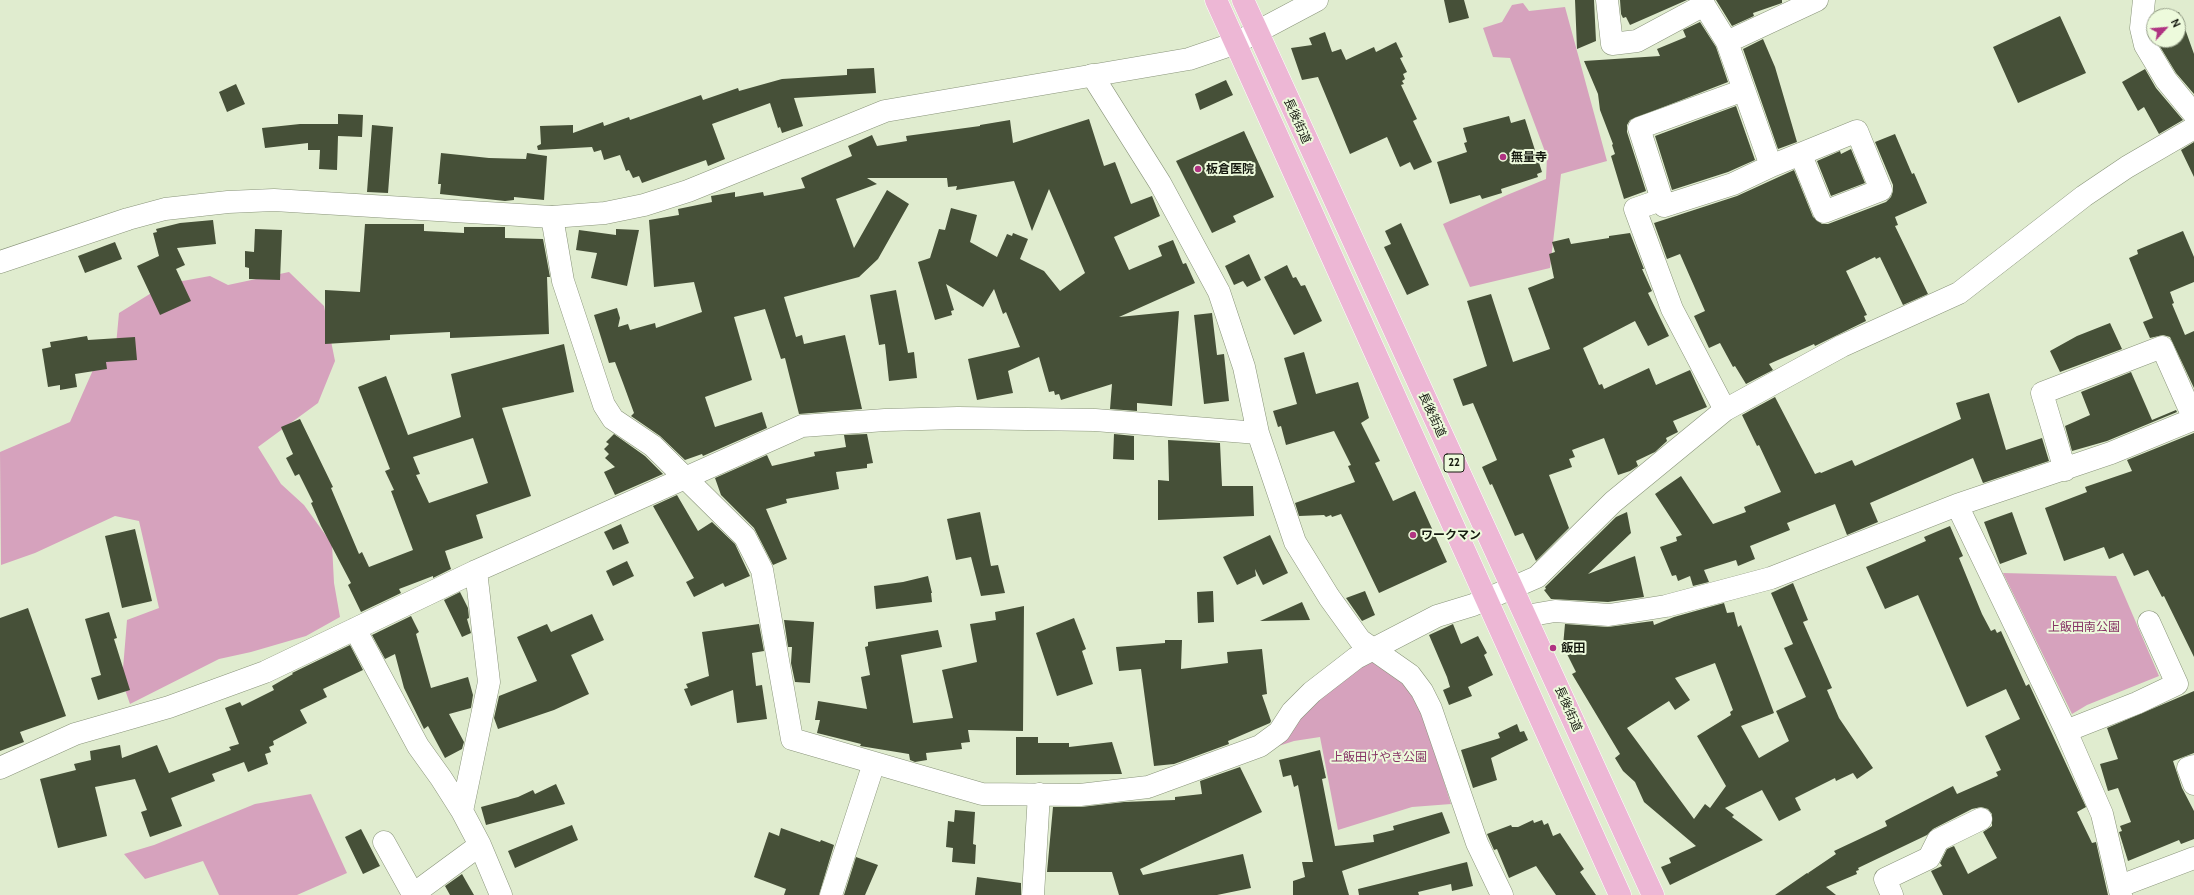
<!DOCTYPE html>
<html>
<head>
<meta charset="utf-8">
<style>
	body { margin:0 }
	#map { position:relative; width:2194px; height:895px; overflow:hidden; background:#e0eccf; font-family:Cabin,sans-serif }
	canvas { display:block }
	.north { position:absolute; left:2146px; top:8px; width:40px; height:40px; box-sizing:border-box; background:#edfadc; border:1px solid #97a08a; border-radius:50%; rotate:64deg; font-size:11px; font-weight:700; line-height:16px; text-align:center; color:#15190f }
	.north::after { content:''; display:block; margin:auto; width:14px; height:18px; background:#b03382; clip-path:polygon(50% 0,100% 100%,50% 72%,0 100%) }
</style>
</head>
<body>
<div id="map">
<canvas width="2194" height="895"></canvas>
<div class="north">N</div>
</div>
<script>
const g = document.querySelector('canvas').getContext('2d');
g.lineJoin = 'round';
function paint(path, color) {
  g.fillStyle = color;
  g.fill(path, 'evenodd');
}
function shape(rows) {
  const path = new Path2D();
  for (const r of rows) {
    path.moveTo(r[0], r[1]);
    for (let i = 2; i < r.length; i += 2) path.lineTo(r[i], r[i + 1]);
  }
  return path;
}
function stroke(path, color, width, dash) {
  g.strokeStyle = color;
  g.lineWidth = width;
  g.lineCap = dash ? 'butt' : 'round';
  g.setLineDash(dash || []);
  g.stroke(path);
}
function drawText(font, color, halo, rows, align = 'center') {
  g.font = font + ' Cabin,"Noto Sans JP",sans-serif';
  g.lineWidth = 4;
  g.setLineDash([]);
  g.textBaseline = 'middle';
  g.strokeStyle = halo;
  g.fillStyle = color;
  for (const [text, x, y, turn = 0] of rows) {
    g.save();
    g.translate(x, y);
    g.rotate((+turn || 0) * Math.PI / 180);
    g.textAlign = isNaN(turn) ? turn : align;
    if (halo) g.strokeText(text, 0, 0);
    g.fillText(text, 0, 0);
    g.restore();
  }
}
const green = shape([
	[1523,3,1529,11,1565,7,1607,161,1561,174,1550,268,1470,287,1443,224,1507,195,1546,179,1547,157,1510,58,1493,57,1483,28,1502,22,1512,5],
	[289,272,324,306,335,361,318,403,258,447,281,484,304,505,332,544,334,583,340,617,306,636,251,652,219,659,130,704,122,681,127,620,159,608,139,521,115,516,35,553,1,565,0,452,70,422,93,370,115,356,119,313,166,284,210,276,228,285],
	[2003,573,2116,576,2159,676,2087,705,2072,714],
	[1368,655,1407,685,1421,709,1451,804,1412,807,1338,830,1320,737,1294,741,1269,749,1308,702],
	[311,794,347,873,297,895,219,895,203,861,145,879,124,854,154,845,255,804]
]);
const building = shape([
	[1444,0,1464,0,1469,18,1449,23],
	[1575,0,1594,0,1596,41,1577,49],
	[1620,0,1687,0,1630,25,1626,17,1623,18,1621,14],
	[1716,0,1782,0,1782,3,1753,13,1754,16,1732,26],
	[2179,12,2194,54,2194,94,2176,73,2159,45,2166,43,2165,40,2178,40,2178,16,2169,16],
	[2060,16,2086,73,2018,103,1993,47],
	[1700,22,1716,47,1728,82,1630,120,1627,125,1627,132,1646,191,1624,199,1611,156,1615,154,1612,145,1613,144,1600,110,1598,94,1584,61,1660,56,1657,49,1686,37,1683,30],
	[1325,32,1332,52,1341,49,1346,60,1374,47,1376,52,1396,42,1403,57,1400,58,1407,72,1403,74,1405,79,1402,81,1404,84,1401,85,1417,119,1413,121,1432,162,1414,170,1410,162,1400,167,1387,137,1350,154,1318,77,1302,80,1291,48,1312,45,1309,38],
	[1763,39,1775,67,1797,142,1778,149,1743,49],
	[874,68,876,93,794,98,803,126,782,133,780,127,778,128,770,103,712,124,725,159,708,166,706,160,642,183,639,176,633,178,629,170,626,171,620,155,604,160,601,150,594,152,592,147,538,150,537,146,541,144,540,126,573,125,573,133,603,122,604,126,629,117,630,120,701,95,703,100,738,88,739,91,782,79,847,75,847,69],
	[2145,69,2156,88,2183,120,2159,134,2144,107,2138,111,2122,82],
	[1226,80,1233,95,1200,110,1195,94],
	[236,84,245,104,227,112,219,92],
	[1736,106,1755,160,1728,172,1672,190,1655,136],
	[338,114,363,115,362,137,338,136,337,170,319,169,320,150,308,150,308,143,265,148,262,128,300,124,338,124],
	[1509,116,1511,123,1525,119,1542,172,1537,174,1538,177,1501,189,1502,193,1482,199,1480,195,1450,204,1437,162,1467,152,1464,143,1467,142,1463,128],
	[1089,119,1104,166,1115,162,1131,204,1152,196,1160,216,1114,237,1129,270,1162,256,1158,246,1173,240,1183,264,1186,263,1195,283,1119,317,1179,311,1172,406,1137,403,1137,411,1110,409,1112,384,1061,400,1059,394,1055,395,1054,391,1049,392,1039,357,1008,371,1013,393,977,400,968,359,1020,347,1006,312,1003,314,994,289,983,307,946,284,954,310,951,311,952,315,935,320,918,262,930,258,939,229,945,230,951,208,977,215,970,242,997,257,1007,234,1012,236,1013,233,1028,239,1020,259,1044,271,1060,291,1085,273,1049,189,1032,231,1014,181,956,190,957,186,948,187,947,178,867,178,877,184,836,199,854,248,887,190,909,204,878,259,859,277,784,297,796,337,802,335,804,344,845,335,862,409,799,414,785,358,781,359,765,309,734,317,752,380,705,397,715,427,762,412,767,428,703,456,702,454,685,460,660,436,631,416,634,413,623,383,615,362,609,363,594,315,617,308,620,318,618,327,628,324,630,330,655,323,656,328,702,312,694,282,654,287,649,220,679,215,678,209,712,202,711,196,735,192,735,197,763,192,764,196,805,188,801,178,852,156,848,146,872,135,877,146,907,141,906,136,980,126,980,125,1010,120,1013,143],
	[372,125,393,127,388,193,367,192],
	[1244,131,1274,197,1233,216,1236,222,1212,233,1176,161],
	[1895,134,1912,174,1914,173,1927,203,1895,217,1898,225,1895,226,1928,294,1903,305,1880,257,1876,259,1875,257,1846,271,1867,315,1864,316,1866,321,1815,346,1814,344,1769,364,1773,370,1746,384,1735,366,1733,367,1720,343,1709,348,1694,316,1705,311,1680,254,1667,259,1654,223,1737,196,1794,170,1813,217,1822,224,1828,224,1886,202,1891,197,1893,191,1893,185,1875,142],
	[2194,142,2194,177,2181,150],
	[1851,149,1865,183,1831,196,1817,161,1840,151,1841,154],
	[441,153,489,158,526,159,527,153,547,156,544,200,514,197,514,200,505,201,440,194,441,184,438,184],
	[213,220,216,244,177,248,185,265,176,269,191,301,160,315,137,266,159,256,153,233,157,232,156,229,180,223],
	[1401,223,1429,285,1407,295,1384,247,1391,244,1385,231],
	[365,224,424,224,424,231,464,233,464,227,505,227,505,238,543,239,550,277,547,277,549,334,450,338,450,332,390,335,390,340,325,344,325,290,360,292],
	[255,229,282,230,280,280,249,279,249,268,245,267,245,251,254,252],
	[616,229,639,230,627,286,591,278,597,253,576,250,579,230,616,235],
	[2183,231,2194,257,2194,282,2170,292,2174,303,2172,304,2185,335,2194,331,2194,388,2170,337,2163,335,2150,338,2143,322,2153,318,2129,258,2138,254,2137,250],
	[1630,233,1644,269,1642,269,1652,291,1648,293,1669,336,1648,346,1635,321,1583,348,1599,385,1602,384,1604,389,1649,368,1656,385,1690,370,1707,407,1673,421,1678,432,1666,438,1667,441,1655,452,1636,461,1638,466,1630,471,1618,475,1604,438,1572,450,1575,457,1569,459,1572,467,1549,475,1569,528,1536,561,1523,533,1515,536,1492,484,1490,485,1482,467,1497,460,1473,403,1463,406,1453,379,1487,366,1467,301,1491,294,1513,362,1550,349,1528,288,1554,278,1549,254,1555,252,1552,242,1569,238,1571,244,1609,238,1609,236],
	[115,242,122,259,85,273,78,256],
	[1249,254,1261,280,1247,287,1243,281,1234,285,1225,266],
	[1287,265,1293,278,1296,277,1301,286,1305,285,1322,321,1294,335,1264,277],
	[896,290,908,353,914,352,917,378,889,381,885,344,879,345,870,295],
	[1212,313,1217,355,1224,354,1229,401,1204,404,1194,315],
	[2110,323,2122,349,2060,372,2050,351,2077,336],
	[87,336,88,340,135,337,137,360,106,362,107,369,75,374,77,387,60,390,60,385,48,387,42,349,51,347,50,342],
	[564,344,574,392,502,408,531,496,476,515,483,538,445,551,451,569,433,578,433,576,399,589,401,593,361,612,348,585,351,583,321,526,311,503,313,502,299,474,295,476,286,458,293,454,281,427,300,419,333,487,331,488,359,554,362,552,369,567,413,550,391,491,394,490,385,471,390,469,358,387,386,376,408,435,461,417,451,374],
	[473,438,488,483,429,503,416,475,420,474,413,457],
	[1304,352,1316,394,1358,382,1369,418,1361,423,1380,461,1375,463,1393,501,1415,491,1447,562,1379,593,1341,514,1332,517,1331,515,1326,517,1324,515,1299,516,1295,503,1355,482,1348,466,1351,465,1334,431,1286,445,1281,426,1278,427,1273,411,1297,404,1284,358],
	[2131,372,2152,420,2176,410,2177,412,2107,441,2072,451,2065,426,2090,415,2081,392],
	[1989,393,2006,450,2042,438,2049,461,1983,483,1973,458,1870,503,1878,522,1847,535,1835,504,1787,523,1790,530,1750,546,1755,559,1738,566,1736,560,1704,570,1709,582,1693,586,1690,576,1678,581,1676,575,1672,576,1660,547,1677,541,1676,537,1682,535,1655,494,1681,476,1713,524,1746,512,1744,507,1781,492,1759,445,1757,446,1742,415,1775,397,1815,474,1820,472,1821,473,1852,460,1855,466,1961,419,1956,403],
	[2194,433,2194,657,2164,596,2162,597,2148,570,2134,576,2123,553,2109,559,2104,547,2064,561,2045,508,2087,492,2085,487,2132,471,2127,460],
	[614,434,645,456,663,474,615,495,604,472,615,467,605,458,609,454,604,449,609,444,606,442],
	[867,434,873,463,867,464,867,468,836,472,839,489,786,499,787,503,766,509,787,559,773,565,754,528,721,495,715,478,767,455,772,466,815,456,814,452,846,447,844,435],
	[1114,434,1134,436,1134,460,1113,459],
	[1168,440,1220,443,1222,486,1253,486,1254,516,1158,520,1158,480,1169,481],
	[677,495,698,531,712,522,735,544,750,576,725,587,723,583,694,597,686,582,694,578,653,506],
	[980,512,991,566,998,565,1005,593,981,596,971,557,956,560,947,519],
	[1627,512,1631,533,1588,574,1635,556,1644,597,1608,602,1551,599,1544,590,1546,589,1545,587,1616,517],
	[2012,512,2027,554,2000,564,1984,522],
	[621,524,629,543,613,550,604,532],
	[1950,526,1963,556,1959,558,1982,614,1991,631,1995,629,1997,633,2001,631,2026,686,2029,684,2086,807,2077,812,2092,843,2096,842,2108,895,1943,895,1931,871,1942,866,1940,863,1947,849,1954,846,1968,874,1997,858,1983,832,1992,826,1992,814,1988,809,1981,807,1972,809,1933,829,1927,835,1858,868,1859,870,1856,871,1857,874,1826,887,1836,895,1775,895,1807,873,1809,874,1808,873,1836,854,1834,851,1887,826,1885,821,1953,786,1957,794,1998,776,1996,772,2001,770,1985,736,2020,719,2006,689,1967,707,1918,595,1885,609,1866,567,1926,541,1924,537],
	[135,529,152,601,122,608,105,536],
	[1270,535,1288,573,1263,585,1255,569,1256,576,1237,585,1223,557],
	[627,561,634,576,613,586,606,571],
	[928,576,932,593,931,593,932,602,876,609,874,586,903,582],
	[1793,583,1808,620,1803,622,1832,688,1827,690,1839,718,1873,768,1857,779,1853,773,1836,781,1835,778,1795,798,1801,810,1779,821,1762,790,1725,808,1734,815,1732,817,1763,840,1670,885,1661,867,1671,863,1669,858,1696,846,1644,802,1635,782,1623,771,1615,758,1620,754,1572,674,1576,672,1563,646,1565,624,1608,627,1653,621,1654,625,1674,617,1724,603,1727,613,1734,612,1738,627,1741,625,1774,713,1741,726,1759,758,1789,741,1776,711,1806,697,1784,648,1793,644,1771,593],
	[1715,663,1733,710,1730,712,1731,715,1697,736,1726,786,1710,808,1705,804,1694,819,1627,728,1669,701,1675,710,1690,700,1675,678],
	[1213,591,1214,622,1198,623,1197,592],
	[1365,591,1375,615,1362,621,1346,598],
	[460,592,468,608,469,618,467,619,471,633,462,637,444,600],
	[1302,602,1310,620,1260,621],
	[1024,606,1023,731,968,730,970,742,961,743,962,749,926,753,927,760,915,762,910,760,909,754,860,746,861,744,817,733,820,720,815,720,818,701,867,709,861,677,870,675,865,647,868,646,868,642,938,630,942,647,901,655,913,723,953,718,942,670,977,662,970,624,996,620,995,612],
	[28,608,66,716,20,732,24,742,0,751,0,618],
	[109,612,117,638,114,639,130,690,98,700,91,678,101,675,85,619],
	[592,614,604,640,571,655,589,694,554,710,498,729,494,718,499,696,537,681,517,637,547,624,551,632],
	[411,616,419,632,416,634,431,688,468,677,473,695,471,708,449,714,464,742,462,749,445,758,428,726,424,729,404,688,395,654,385,659,372,635],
	[1074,618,1086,649,1082,651,1093,684,1057,696,1036,633],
	[784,620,814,622,810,683,795,682,791,663,792,647,788,647],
	[759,624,764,651,752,653,756,686,762,685,767,719,737,723,733,690,691,706,684,689,688,688,686,684,709,676,702,632],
	[1453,624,1461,644,1478,636,1487,653,1484,655,1493,675,1468,687,1472,696,1449,705,1443,690,1450,687,1447,677,1429,635],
	[1165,640,1182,640,1181,669,1228,663,1227,652,1262,649,1267,694,1262,695,1271,721,1270,723,1228,741,1229,744,1174,764,1154,766,1141,669,1119,671,1116,647,1165,643],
	[350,645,363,670,323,689,327,697,300,710,307,723,273,741,274,745,269,747,271,752,265,754,268,764,248,772,244,762,212,774,215,781,171,798,182,826,150,837,141,812,147,810,135,779,95,787,107,836,58,848,40,779,76,770,74,764,91,760,90,751,120,745,122,758,157,745,169,773,231,750,229,747,239,744,225,708,240,702,242,706,274,690,272,686,293,674,292,673],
	[2194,691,2194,753,2173,761,2182,788,2194,811,2194,839,2181,844,2179,840,2128,861,2119,832,2122,831,2120,826,2131,822,2118,788,2108,791,2100,764,2118,759,2107,728],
	[1517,724,1520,732,1524,731,1528,740,1491,758,1497,780,1473,788,1461,750,1500,738,1498,733],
	[1016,737,1038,737,1038,743,1069,743,1069,747,1112,742,1122,774,1016,775],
	[1320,750,1326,778,1322,779,1335,846,1374,842,1373,835,1394,830,1393,826,1442,812,1450,833,1342,871,1349,895,1293,895,1293,881,1305,877,1302,862,1313,862,1298,785,1294,787,1291,775,1283,777,1279,760],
	[1240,767,1262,812,1140,869,1143,875,1243,854,1251,888,1217,895,1119,895,1112,872,1047,872,1053,807,1081,807,1124,802,1175,800,1175,797,1202,794,1200,781],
	[556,784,565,804,486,825,481,807,518,797,533,790,535,794],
	[955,810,975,812,973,844,976,845,975,864,952,862,953,848,946,847,948,821,954,822],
	[1533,820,1534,823,1542,820,1544,825,1548,823,1553,836,1560,833,1584,869,1580,872,1596,895,1556,895,1536,866,1509,878,1497,849,1494,850,1487,834,1511,825,1512,827,1518,827],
	[572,825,578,840,515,868,508,851],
	[781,828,820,842,821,840,834,845,819,895,784,895,786,889,754,877,769,832,779,836],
	[361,829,380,866,363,874,345,837],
	[856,857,878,865,865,895,844,895],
	[1467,862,1473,886,1452,891,1451,884,1418,892,1419,895,1359,895,1358,889],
	[462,874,474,895,450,895,445,886],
	[977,877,1021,883,1021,895,975,895]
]);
const minor = shape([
	[1607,0,1612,44,1637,41,1704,5,1727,42,1771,166],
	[2144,0,2141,28,2145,45,2166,80,2194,114],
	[1727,42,1817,0],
	[1092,75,1160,183,1219,292,1244,367,1258,433,1295,542,1329,597,1360,640,1410,675,1422,691,1431,709,1477,843,1502,895],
	[1744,90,1639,128,1664,206,1733,184,1771,166,1857,131,1881,190,1824,212,1801,155],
	[1661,200,1635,209,1672,309,1725,410],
	[552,217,563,281,604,405,613,419,653,446,745,537,762,570,792,739,982,794,1080,795,1148,787,1260,746,1279,732,1292,712,1312,692,1356,658,1437,616,1473,605,1537,577,1613,502,1725,410,1842,346,1959,293,2084,196,2127,167,2194,128],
	[2065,470,2042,393,2162,347,2194,419],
	[1957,505,2066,731,2102,814,2121,895],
	[1526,616,1555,611,1609,615,1666,606,1771,578,1957,505,2111,453,2194,419],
	[355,629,418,746,441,778,462,811,480,845,501,895],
	[2066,731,2137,703,2177,684,2149,622],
	[2194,766,2188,768,2194,784],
	[0,768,75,734,169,707,265,672,476,571,802,426,885,420,958,418,1095,420,1258,433],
	[462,811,489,682,476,571],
	[384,842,413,894],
	[2120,886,2194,858],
	[412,895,480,845],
	[831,895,874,763],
	[1033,895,1039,794],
	[1892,895,1885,879,1929,858,1938,840,1981,819]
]);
const tertiary = shape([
	[0,262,128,219,165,209,228,202,274,200,552,217,605,213,644,205,688,191,885,111,1189,59,1236,43,1317,0]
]);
const primary = shape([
	[1216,0,1620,895],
	[1243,0,1653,895]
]);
const markers = [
	[1503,157,4,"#b03382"],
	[1198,169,4,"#b03382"],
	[1413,535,4,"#b03382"],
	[1553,648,4,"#b03382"]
];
const shields = [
	[1454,463,20]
];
const shieldNames = [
	["22",1454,463]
];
const streetNames = [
	["長後街道",1297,121,66],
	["長後街道",1432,415,65],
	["長後街道",1568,709,66]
];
const poiNames = [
	["無量寺",1511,157],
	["板倉医院",1206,169],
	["ワークマン",1421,535],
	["飯田",1561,648]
];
const parkNames = [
	["上飯田南公園",2084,627],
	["上飯田けやき公園",1379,757]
];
paint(green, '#d6a2bd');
paint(building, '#465038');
stroke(minor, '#89947a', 23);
stroke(tertiary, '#89947a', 23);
stroke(primary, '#fff', 23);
stroke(minor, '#fff', 22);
stroke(tertiary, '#fff', 22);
stroke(primary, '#edb7d5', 22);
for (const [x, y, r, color] of markers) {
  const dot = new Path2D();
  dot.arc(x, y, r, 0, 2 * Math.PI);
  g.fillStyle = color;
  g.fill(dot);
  stroke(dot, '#edfadc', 1.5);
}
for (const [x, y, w] of shields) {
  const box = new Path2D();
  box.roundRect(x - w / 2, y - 9, w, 18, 3);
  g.fillStyle = '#edfadc';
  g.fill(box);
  stroke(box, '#15190f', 1);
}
drawText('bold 11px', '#15190f', null, shieldNames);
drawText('12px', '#15190f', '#edfadc', streetNames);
drawText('bold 12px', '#15190f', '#edfadc', poiNames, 'left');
drawText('12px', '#863465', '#edfadc', parkNames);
</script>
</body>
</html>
